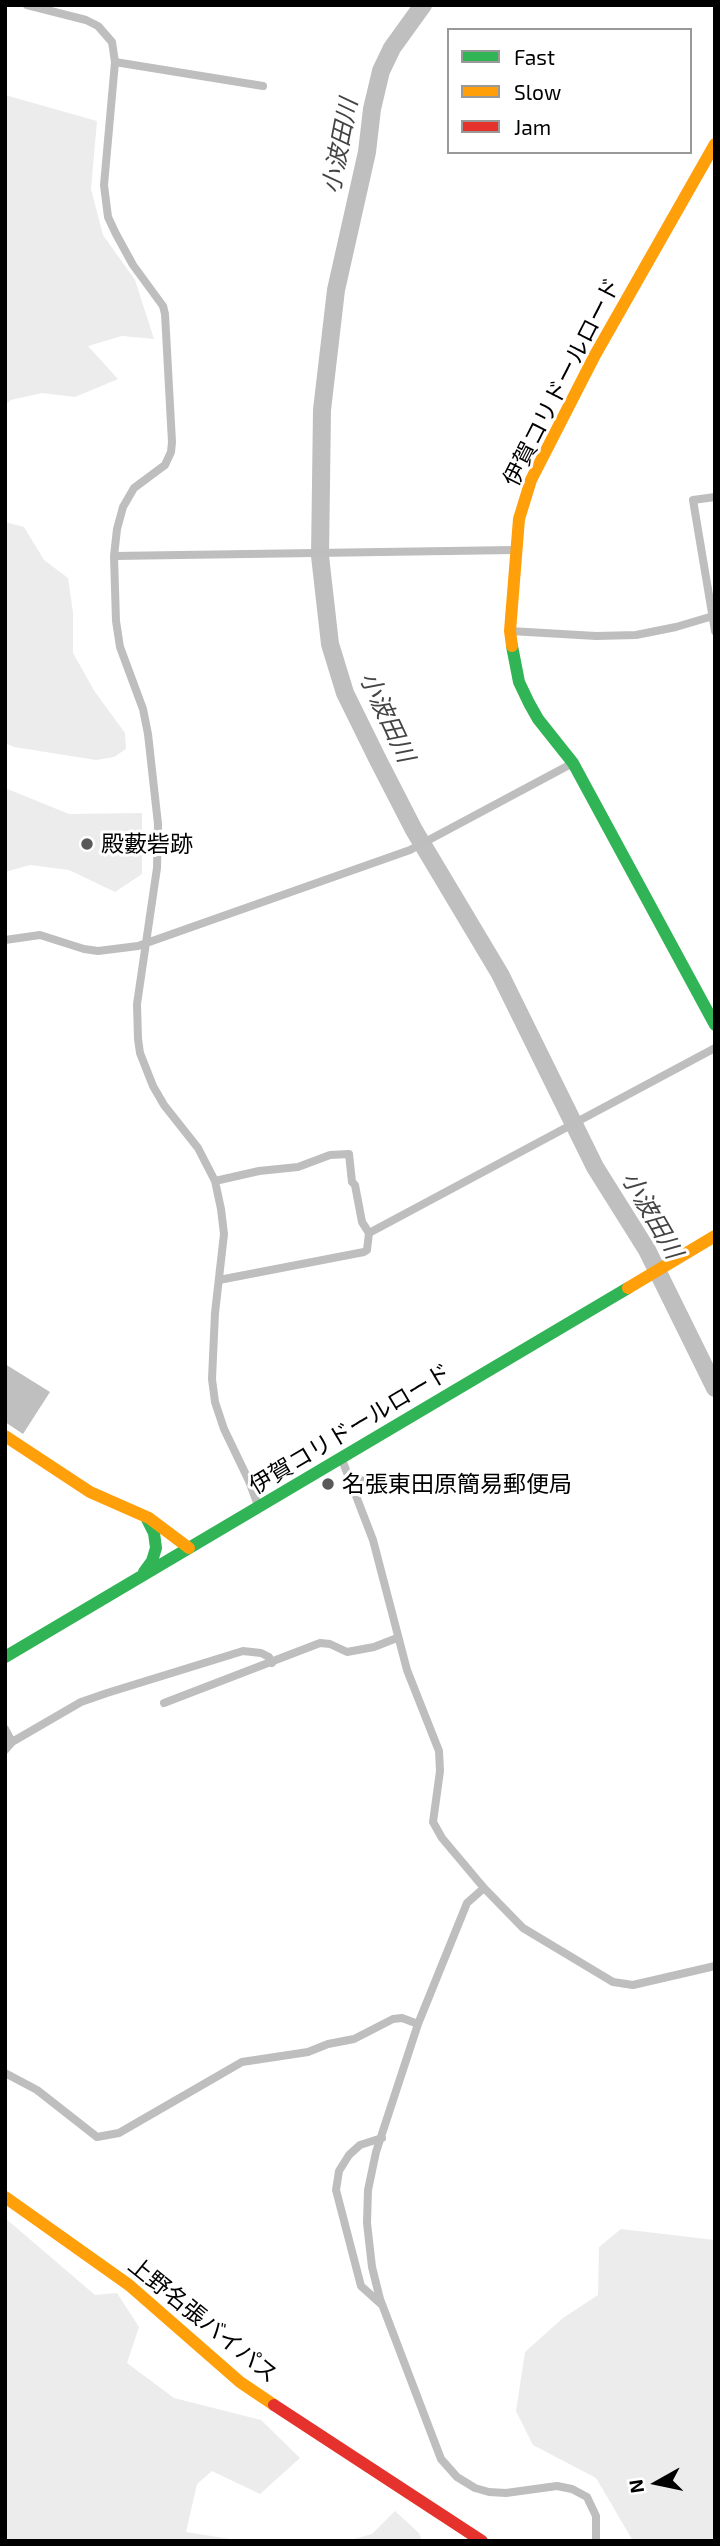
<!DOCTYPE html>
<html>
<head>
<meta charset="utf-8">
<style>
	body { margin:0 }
	#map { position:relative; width:720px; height:2546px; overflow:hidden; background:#fff; font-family:"Exo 2",sans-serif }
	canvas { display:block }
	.frame { position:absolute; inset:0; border:7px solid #000; pointer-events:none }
	.legend { position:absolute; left:447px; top:28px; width:245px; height:126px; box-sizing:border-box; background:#fff; border:2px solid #999; margin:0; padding:9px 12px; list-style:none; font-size:21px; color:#000 }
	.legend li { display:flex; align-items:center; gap:14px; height:35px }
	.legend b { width:35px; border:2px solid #999 }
	.north { position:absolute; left:622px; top:2448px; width:70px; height:70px; -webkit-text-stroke:5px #fff; paint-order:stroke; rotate:261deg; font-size:19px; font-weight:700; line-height:28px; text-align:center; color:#000 }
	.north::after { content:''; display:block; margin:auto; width:24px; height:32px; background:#000; clip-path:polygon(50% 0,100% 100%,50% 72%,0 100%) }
</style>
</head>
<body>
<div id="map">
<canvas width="720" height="2546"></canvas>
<div class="frame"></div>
<ul class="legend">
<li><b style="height:9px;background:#30b455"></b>Fast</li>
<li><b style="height:9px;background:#ff9f0a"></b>Slow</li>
<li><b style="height:9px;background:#e5322d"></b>Jam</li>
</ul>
<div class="north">N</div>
</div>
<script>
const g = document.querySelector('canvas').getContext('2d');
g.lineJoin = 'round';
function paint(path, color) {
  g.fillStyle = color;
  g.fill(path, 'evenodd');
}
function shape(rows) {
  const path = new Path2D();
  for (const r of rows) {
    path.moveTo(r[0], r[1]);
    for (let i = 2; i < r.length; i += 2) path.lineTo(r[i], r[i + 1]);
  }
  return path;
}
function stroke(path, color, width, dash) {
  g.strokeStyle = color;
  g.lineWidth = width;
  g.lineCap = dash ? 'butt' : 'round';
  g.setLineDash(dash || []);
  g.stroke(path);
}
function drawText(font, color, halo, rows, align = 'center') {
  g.font = font + ' "Exo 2","Noto Sans JP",sans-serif';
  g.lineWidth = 6;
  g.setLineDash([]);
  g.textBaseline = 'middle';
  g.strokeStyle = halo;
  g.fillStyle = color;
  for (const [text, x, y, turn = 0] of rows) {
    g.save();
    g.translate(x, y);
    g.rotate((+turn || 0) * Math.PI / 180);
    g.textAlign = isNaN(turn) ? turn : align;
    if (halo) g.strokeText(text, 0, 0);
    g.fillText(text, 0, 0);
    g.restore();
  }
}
const green = shape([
	[5,95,97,121,91,189,103,235,135,280,154,339,122,336,88,346,118,379,75,397,42,393,11,400,5,405],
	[5,522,24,527,44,560,68,578,73,612,73,653,95,692,125,733,126,749,114,757,96,760,14,747,5,743],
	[5,788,69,814,142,813,142,874,115,892,69,870,30,865,5,872],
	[5,2218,95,2295,117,2293,139,2327,127,2363,174,2398,261,2420,300,2458,260,2494,212,2471,197,2484,186,2532,243,2541,5,2541],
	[621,2229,715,2240,715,2541,633,2541,596,2478,533,2445,516,2411,525,2352,563,2318,598,2295,599,2247],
	[395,2511,419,2533,422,2541,347,2541,372,2534]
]);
const water = shape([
	[5,1364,50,1392,23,1434,5,1422]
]);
const river = shape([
	[423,5,392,48,381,71,372,109,367,152,336,290,322,410,320,556,330,644,345,693,378,760,414,830,500,974,595,1167,647,1250,715,1388]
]);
const street = shape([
	[27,5,86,20,98,26,112,42,115,62],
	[715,497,693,500,715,631],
	[114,556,515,550],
	[510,631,596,636,636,635,676,627,713,616],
	[5,940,40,935,84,949,98,951,138,946,410,850,573,763],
	[215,1181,259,1171,298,1167,330,1155,349,1154,352,1182,355,1185,362,1222,369,1233,367,1250,364,1252,219,1280],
	[369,1233,715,1048],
	[341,1457,373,1540,407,1670,439,1751,440,1771,433,1822,442,1838,484,1888,523,1928,613,1982,633,1985,715,1966],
	[350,1478,397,1487,439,1487],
	[259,1508,249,1481,224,1429,215,1402,212,1379,215,1313,224,1234,221,1209,215,1181,198,1148,164,1105,153,1086,140,1053,138,1039,137,1004,157,868,158,824,148,734,143,709,120,647,116,621,114,556,117,529,123,507,134,488,165,465,171,452,172,442,165,314,163,306,133,265,116,234,108,217,104,185,115,62,263,86],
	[164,1703,320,1643,330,1644,347,1652,374,1647,397,1638],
	[5,1729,12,1742],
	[5,1750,12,1742,81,1702,107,1693,243,1651,261,1653,269,1657,272,1663],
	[484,1888,467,1903,418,2024,376,2152,368,2190,367,2223,372,2267,380,2299,441,2459,457,2477,475,2488,489,2492,506,2493,557,2486,572,2489,587,2497,596,2516,596,2541],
	[5,2073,37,2090,97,2137,119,2133,242,2062,308,2052,328,2044,354,2039,393,2019,402,2018,418,2024],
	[381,2304,361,2286,336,2190,339,2171,349,2155,360,2145,382,2138]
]);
const fast = shape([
	[512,646,519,682,529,703,538,719,573,763,715,1025],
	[144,1572,152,1561,156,1548,154,1533,147,1519],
	[5,1657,628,1288]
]);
const slow = shape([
	[512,646,510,631,519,519,531,480,595,355,715,144],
	[628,1288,715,1236],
	[5,1436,90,1492,149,1518,189,1548],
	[5,2197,129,2285,240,2382,274,2405]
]);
const jam = shape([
	[274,2405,482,2541]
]);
const markers = [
	[87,844,7,"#595959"],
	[328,1484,7,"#595959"]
];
const streetNames = [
	["伊賀コリドールロード",562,382,-63],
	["伊賀コリドールロード",350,1429,-31],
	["上野名張バイパス",203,2320,39]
];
const poiNames = [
	["殿藪砦跡",101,844],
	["名張東田原簡易郵便局",342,1484]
];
const waterNames = [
	["小波田川",340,146,-79],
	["小波田川",387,717,65],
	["小波田川",652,1215,60]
];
paint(green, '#ececec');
paint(water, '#bfbfbf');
stroke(river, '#bfbfbf', 18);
stroke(street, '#bebebe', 8);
stroke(fast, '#30b455', 12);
stroke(slow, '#ff9f0a', 12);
stroke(jam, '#e5322d', 12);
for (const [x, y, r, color] of markers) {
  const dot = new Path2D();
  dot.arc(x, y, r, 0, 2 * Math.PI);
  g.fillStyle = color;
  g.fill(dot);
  stroke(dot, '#fff', 2.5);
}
drawText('23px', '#000', '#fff', streetNames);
drawText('23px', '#000', '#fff', poiNames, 'left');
drawText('italic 24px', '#444', '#fff', waterNames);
</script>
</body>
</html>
